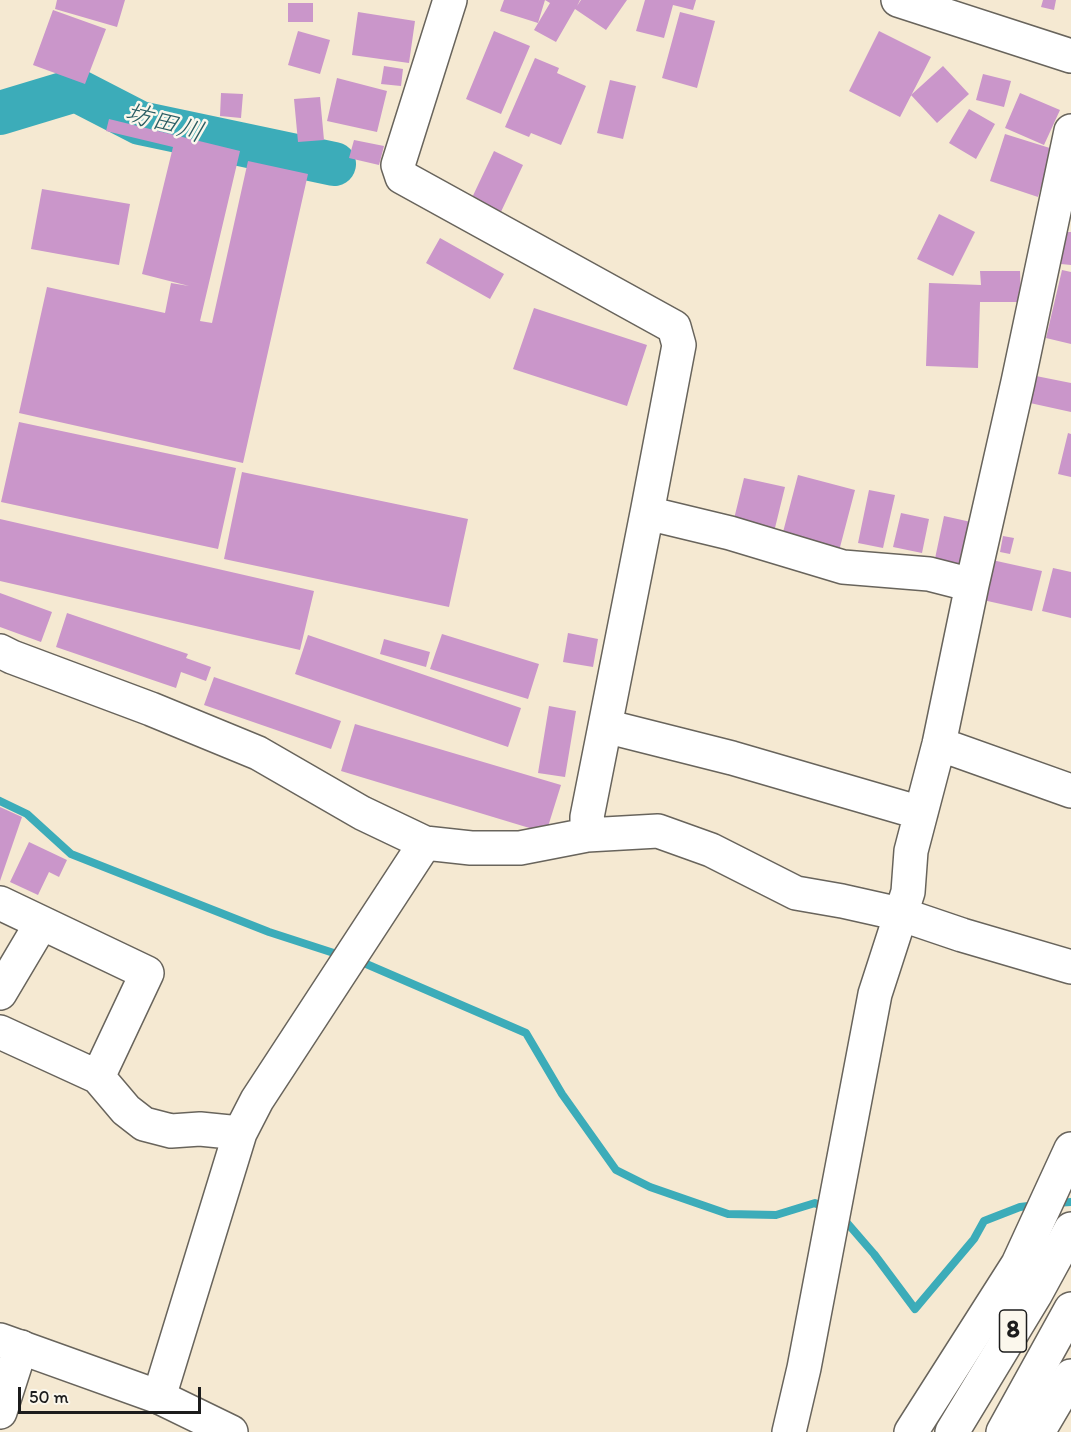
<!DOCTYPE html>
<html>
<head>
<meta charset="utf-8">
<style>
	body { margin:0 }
	#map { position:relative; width:1071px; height:1432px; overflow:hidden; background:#f5e9d2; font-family:Itim,sans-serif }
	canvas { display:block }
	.scale { position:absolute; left:18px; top:1387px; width:183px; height:27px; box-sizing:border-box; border:3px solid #1c1c1c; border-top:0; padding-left:8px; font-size:18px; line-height:21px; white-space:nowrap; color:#1c1c1c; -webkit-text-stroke:4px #fbf7ec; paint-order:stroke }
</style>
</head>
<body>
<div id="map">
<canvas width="1071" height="1432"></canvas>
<div class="scale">50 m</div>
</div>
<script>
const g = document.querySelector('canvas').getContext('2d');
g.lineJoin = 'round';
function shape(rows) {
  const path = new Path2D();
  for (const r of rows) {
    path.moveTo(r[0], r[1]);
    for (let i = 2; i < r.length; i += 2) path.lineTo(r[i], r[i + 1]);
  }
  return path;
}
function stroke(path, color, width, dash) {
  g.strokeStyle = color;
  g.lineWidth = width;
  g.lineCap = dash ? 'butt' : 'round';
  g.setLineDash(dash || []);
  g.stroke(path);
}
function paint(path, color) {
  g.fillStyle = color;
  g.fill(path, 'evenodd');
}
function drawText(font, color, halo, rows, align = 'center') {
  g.font = font + ' Itim,"Klee One",sans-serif';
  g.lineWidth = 5;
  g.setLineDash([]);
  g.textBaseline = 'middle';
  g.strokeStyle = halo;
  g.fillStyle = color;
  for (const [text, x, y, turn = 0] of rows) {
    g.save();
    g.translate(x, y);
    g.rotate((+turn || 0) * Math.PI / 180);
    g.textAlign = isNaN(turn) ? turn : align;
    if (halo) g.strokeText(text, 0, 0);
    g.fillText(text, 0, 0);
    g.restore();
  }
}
const stream = shape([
	[0,801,27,814,71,854,269,932,343,956],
	[357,960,526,1033,562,1094,616,1170,650,1187,728,1214,776,1215,815,1203,826,1209],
	[1055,1203,1071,1202],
	[842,1217,874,1254,915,1309,974,1239,984,1221,1020,1207,1037,1205]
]);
const river = shape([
	[0,113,76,90,140,123,334,164]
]);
const building = shape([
	[57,0,125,0,117,27,55,9],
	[504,0,580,0,577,6,581,0,627,0,606,30,575,9,556,42,534,30,550,3,545,0,538,23,500,11],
	[645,0,696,0,693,10,673,5,664,38,636,31],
	[1043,0,1056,0,1054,10,1041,7],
	[288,3,313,3,313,22,288,22],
	[53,10,106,29,85,84,33,65],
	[358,12,415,21,409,63,352,55],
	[680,12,715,21,697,88,662,78],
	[298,31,330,40,320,74,288,65],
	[494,31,530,46,501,114,466,99],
	[879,31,931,57,900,117,849,91],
	[535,58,559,68,557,73,586,86,561,145,531,133,529,137,505,127],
	[384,66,403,69,401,86,381,84],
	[943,66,969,94,937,123,911,95],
	[983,74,1011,81,1004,107,976,100],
	[337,78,387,91,377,132,327,121],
	[610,80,636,86,623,139,597,133],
	[221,93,243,94,241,118,220,116],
	[1020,93,1060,110,1044,145,1005,128],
	[320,97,324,140,298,142,294,99],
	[969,109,995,124,976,159,949,143],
	[109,119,240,151,200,321,212,323,248,161,308,174,243,463,19,413,47,287,165,313,171,283,189,286,142,274,173,147,106,131],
	[1005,134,1053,149,1038,197,990,181],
	[354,140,384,146,379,165,349,158],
	[494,151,523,165,499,216,470,202],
	[42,189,130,204,119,265,31,249],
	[939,214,975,232,953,276,917,259],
	[1066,232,1071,232,1071,265,1061,264],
	[440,238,504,274,490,299,426,263],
	[1062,270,1071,272,1071,344,1046,338],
	[980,271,1020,271,1021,302,980,302,978,368,926,366,929,283,981,285],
	[534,308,647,345,627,406,513,369],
	[1036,376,1071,383,1071,412,1030,403],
	[19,422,236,468,218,549,1,502],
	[1068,433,1071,434,1071,477,1058,474],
	[242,472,468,519,449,607,224,559],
	[798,475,855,490,839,551,782,536],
	[744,478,785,487,774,532,733,523],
	[869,490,895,495,883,548,858,543],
	[901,513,929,519,922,553,893,547],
	[944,516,971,522,959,574,933,568],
	[0,519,314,591,300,650,0,581],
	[1003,536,1014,538,1010,554,1000,552],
	[992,560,1042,571,1032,611,983,600],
	[1053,568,1071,572,1071,618,1042,611],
	[0,593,52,612,41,642,0,627],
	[67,613,188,654,186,658,211,667,206,681,181,672,176,688,56,647],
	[568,633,598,639,593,667,563,662],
	[442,634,539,664,528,699,430,669],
	[308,635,521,708,508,747,295,674],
	[384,639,430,652,426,667,380,654],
	[214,677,341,721,331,749,204,705],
	[549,706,576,711,565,777,538,773],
	[355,724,561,785,546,833,341,771],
	[0,807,22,817,0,881],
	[29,842,67,860,59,877,49,872,38,895,10,882]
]);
const minor = shape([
	[450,0,398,165,402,177,674,327,679,345,647,513],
	[0,651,12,657,151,709,258,753,362,813,425,843,471,848,520,848,587,835,658,831,711,850,796,893,842,901,900,914,962,935,1071,967],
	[605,726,647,513,730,533,843,567,929,574,972,585],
	[939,744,1071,791],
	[587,835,587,817,605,726,732,758,921,813],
	[0,903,147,973,98,1077,126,1110,144,1124,171,1131,200,1129,240,1133],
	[0,993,41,924],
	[0,1032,98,1077],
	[159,1397,240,1133,257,1100,425,843],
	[0,1412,21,1347],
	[789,1432,804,1368,875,994,908,892,911,851,939,744,972,585,1018,382,1071,131],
	[911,1432,1018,1264,1071,1149],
	[1038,1432,1071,1376]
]);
const major = shape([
	[898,0,1071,56],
	[0,1340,159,1397,231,1432]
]);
const highway = shape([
	[952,1432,1035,1295,1071,1229],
	[1003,1432,1071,1309]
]);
const shields = [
	[1013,1331,27]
];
const shieldNames = [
	["8",1013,1331]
];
const waterNames = [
	["坊田川",164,124,16]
];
stroke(stream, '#3cacb9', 8);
stroke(river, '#3cacb9', 44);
paint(building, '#ca96ca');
stroke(minor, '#68645c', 36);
stroke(major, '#68645c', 36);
stroke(highway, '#68645c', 36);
stroke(minor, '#fff', 33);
stroke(major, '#fff', 33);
stroke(highway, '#fff', 33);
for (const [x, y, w] of shields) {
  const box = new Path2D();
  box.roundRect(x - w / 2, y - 21, w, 42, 4.5);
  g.fillStyle = '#fbf7ec';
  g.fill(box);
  stroke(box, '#1c1c1c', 1.5);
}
drawText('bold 24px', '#1c1c1c', null, shieldNames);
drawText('italic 27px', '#2a5d63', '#fbf7ec', waterNames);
</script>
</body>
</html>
